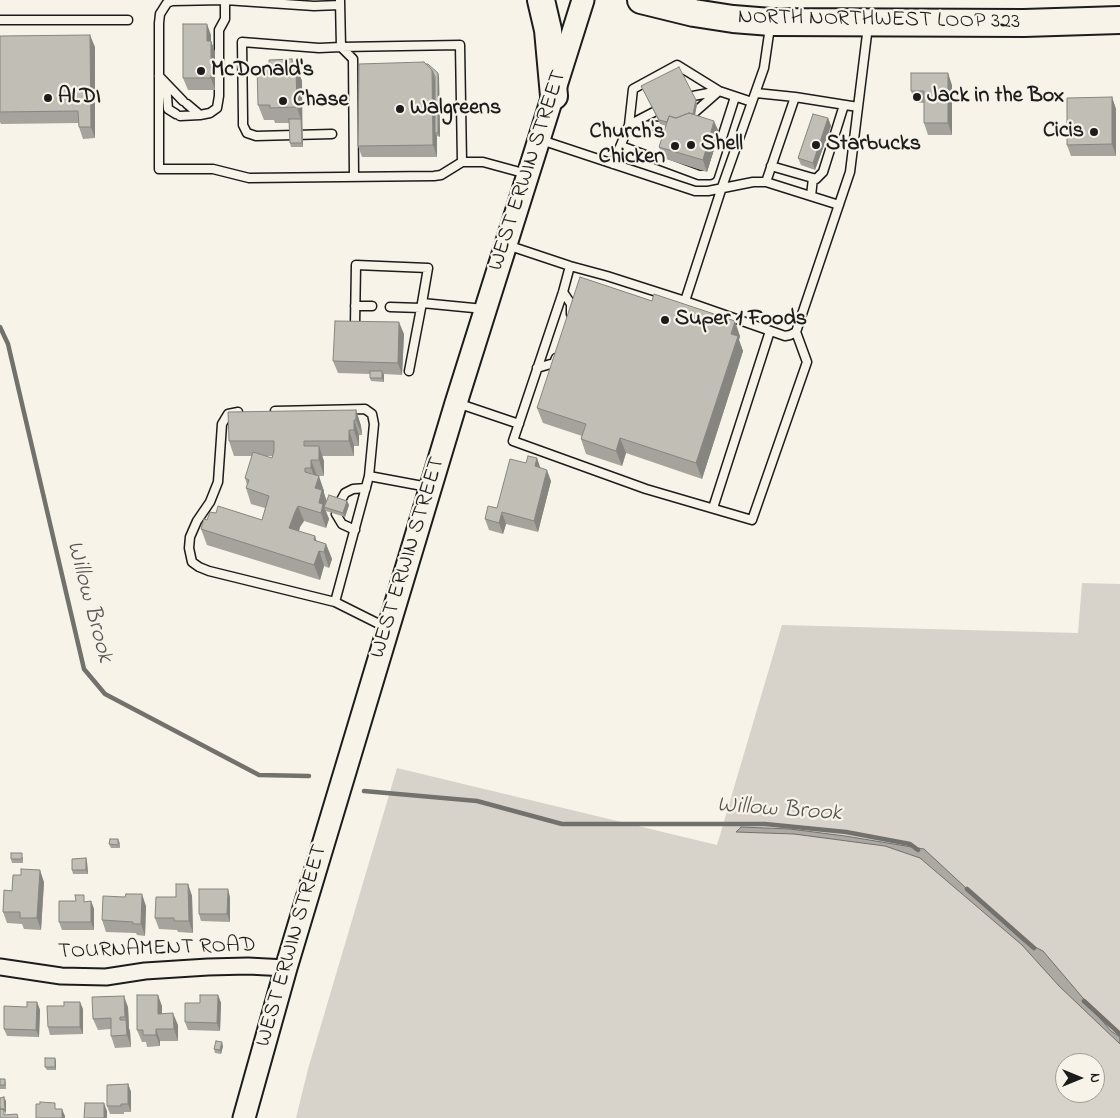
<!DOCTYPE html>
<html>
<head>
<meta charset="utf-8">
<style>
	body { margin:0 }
	#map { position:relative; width:1120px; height:1118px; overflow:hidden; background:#f7f3e8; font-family:"Indie Flower",sans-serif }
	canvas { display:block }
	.north { position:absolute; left:1055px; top:1053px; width:50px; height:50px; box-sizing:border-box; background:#f7f3e8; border:1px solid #9f9d96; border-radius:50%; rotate:90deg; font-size:14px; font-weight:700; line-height:20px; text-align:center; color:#1c1c1c }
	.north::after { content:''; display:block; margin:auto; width:18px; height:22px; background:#1c1c1c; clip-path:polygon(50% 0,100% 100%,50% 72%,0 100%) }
</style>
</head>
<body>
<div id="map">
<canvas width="1120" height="1118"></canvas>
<div class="north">N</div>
</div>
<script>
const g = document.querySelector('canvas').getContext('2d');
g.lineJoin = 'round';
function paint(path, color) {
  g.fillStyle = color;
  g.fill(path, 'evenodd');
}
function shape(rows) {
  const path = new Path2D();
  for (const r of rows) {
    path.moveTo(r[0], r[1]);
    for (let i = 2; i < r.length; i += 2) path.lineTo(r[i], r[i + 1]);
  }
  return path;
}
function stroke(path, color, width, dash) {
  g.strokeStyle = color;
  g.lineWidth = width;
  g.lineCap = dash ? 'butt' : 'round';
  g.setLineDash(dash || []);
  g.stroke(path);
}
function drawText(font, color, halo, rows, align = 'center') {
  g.font = font + ' "Indie Flower",sans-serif';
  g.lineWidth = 4.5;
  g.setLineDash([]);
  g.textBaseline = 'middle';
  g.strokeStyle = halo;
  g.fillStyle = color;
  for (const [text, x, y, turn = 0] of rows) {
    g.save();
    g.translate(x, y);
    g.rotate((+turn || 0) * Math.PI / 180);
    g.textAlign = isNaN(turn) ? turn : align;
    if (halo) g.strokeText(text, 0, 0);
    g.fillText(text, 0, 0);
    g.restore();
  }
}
const green = shape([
	[1082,583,1120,584,1120,1118,296,1118,308,1069,397,768,717,845,782,625,1078,633],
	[1065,1063,1095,1063,1095,1093,1065,1093]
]);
const water = shape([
	[741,827,790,829,845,836,924,849,1023,941,1043,951,1111,1031,1120,1037,1120,1044,1059,986,1022,945,920,858,885,846,794,834,736,832,741,827]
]);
const stream = shape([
	[0,327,8,344,84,669,105,694,259,775,309,776],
	[364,791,477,801,562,824,765,824,846,832,910,844,918,850],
	[967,889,1034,948],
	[1084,1001,1120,1034]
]);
const lane = shape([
	[340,1,341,47,460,45,462,162,483,162,527,174],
	[340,5,314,6,225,0,172,1,167,3,160,14,159,23,159,169,213,169,249,178,434,176,441,175,462,162],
	[0,20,128,20],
	[159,76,183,101],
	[166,84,168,109,176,114],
	[756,93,795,97],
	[693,96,719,91,752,102],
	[187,104,200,115,210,113,217,108,219,96,219,30,225,19,225,0],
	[180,116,200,115],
	[665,126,629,125,633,89,677,65,719,91,695,112],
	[332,134,256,136,247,133,243,125,243,118,242,42,319,48,341,47,353,59,354,177],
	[541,140,695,191,708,191,753,182,766,182,839,205],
	[621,146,699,175,710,175,735,97],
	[613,164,629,125,654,112],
	[771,166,816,179,823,172,844,105],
	[766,182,795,97,858,107],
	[811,196,813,178],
	[507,245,570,266,607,276,685,301,785,336,790,335,796,332,850,172,868,26],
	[570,266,563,292,513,441,646,489,752,520,807,362,796,332],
	[563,292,571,304,571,314],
	[685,301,722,187,764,68,770,27],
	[355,306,372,306],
	[390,307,421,308],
	[355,325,356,265,428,268,422,303],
	[537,368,554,363,556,358],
	[409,371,422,303,484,309],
	[457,403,519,424],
	[275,411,365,409,372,414,374,424,369,476,428,487],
	[238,412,228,414,222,424,218,482,210,502,197,521,190,537,189,548,192,562,199,567,209,571,335,602,369,476],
	[340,502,345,493,353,489,366,488],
	[713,508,770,331],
	[336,514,342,524,355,530],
	[335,602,387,628]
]);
const street = shape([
	[0,967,61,976,106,977,145,971,208,967,248,966,286,968]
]);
const secondary = shape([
	[244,1118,286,968,456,403,583,0]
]);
const highway = shape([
	[541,0,548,30,554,96],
	[641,0,694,13,733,19,771,22,1024,23,1120,20]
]);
const wall = shape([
	[211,35,211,41,215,52,215,90,188,90,183,78],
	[0,36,95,47,95,138,83,139,79,127,79,123,1,124,0,122],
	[294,66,296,66,302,81,303,147,291,147,290,143,289,123,275,123,274,120,264,120,258,105],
	[439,77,440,137,437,136,437,157,362,157,358,146],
	[952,85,952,135,928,135,924,123,924,103,915,102,911,91],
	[641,86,697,104,695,115,719,132,707,172,663,158,659,147,666,126,660,124],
	[1112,97,1116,109,1116,156,1071,156,1067,145],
	[828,118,831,126,815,170,801,165,798,158],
	[652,301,740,336,739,340,743,351,702,479,626,453,622,466,586,454,581,439,582,436,543,423,537,408],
	[404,334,402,375,384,374,384,382,371,381,370,378,370,374,338,373,333,361],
	[356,410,361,426,362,435,359,435,359,446,354,446,354,456,322,456,324,461,324,476,318,476,324,491,324,493,326,501,347,501,349,505,345,517,326,511,329,519,326,528,304,521,300,527,299,531,315,536,316,541,326,544,332,559,329,568,324,566,320,580,207,545,201,529,207,520,216,513,262,520,265,508,251,504,246,488,247,485,245,478,252,456,234,456,229,441],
	[264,456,272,456,272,458],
	[537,458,540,468,551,481,538,532,506,524,503,534,489,530,485,519,497,508,526,463],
	[118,839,120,843,120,848,111,848,109,844],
	[23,857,23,863,12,863,11,859],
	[86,858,87,862,88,874,73,874,72,870],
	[21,875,44,882,41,930,24,929,22,924,7,923,3,912,12,891],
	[188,884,192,896,193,933,178,932,177,930,159,929,155,918,176,897],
	[230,897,230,922,201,921,199,914],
	[91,901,94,909,94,930,62,930,59,922,86,902],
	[146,906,145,936,137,935,136,933,106,932,102,920],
	[218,995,221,1003,220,1031,188,1030,185,1022,200,1003],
	[37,1002,40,1010,39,1037,7,1036,4,1029,27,1007],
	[162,1006,162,1014,178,1025,178,1041,160,1041,160,1046,147,1047,146,1042,142,1042,137,1030],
	[128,1007,129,1029,130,1031,131,1047,115,1048,111,1036,111,1029,98,1030,93,1019],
	[83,1009,83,1034,50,1035,48,1027],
	[223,1046,221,1054,215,1053,214,1049],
	[56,1061,56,1070,47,1070,45,1067],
	[0,1079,5,1079,6,1083,6,1089,0,1089],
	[128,1084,131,1092,131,1112,124,1112,124,1114,110,1114,107,1106]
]);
const shadedWall = shape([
	[207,24,211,35,211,41,215,52,215,90,211,78,207,41],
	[90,35,95,47,95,138,91,127],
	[292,59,297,72,296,66,302,81,302,123,297,107],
	[432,70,436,81,435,133,437,136,437,157,433,145],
	[438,73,439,77,440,137,438,133],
	[948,73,952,85,952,135,948,123],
	[1112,97,1116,109,1116,156,1112,144],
	[696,100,697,104,693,125,691,121],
	[828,118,831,126,815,170,813,163],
	[301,119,302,123,303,147,302,143],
	[714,121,719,132,707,172,703,160],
	[735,321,740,336,739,340,743,351,702,479,696,463,731,334],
	[399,322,404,334,402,375,398,363],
	[382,371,384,375,384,382,382,378],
	[356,410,361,426,362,435,356,420],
	[354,420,359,435,359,446,354,430],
	[349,430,354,446,354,456,349,441],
	[620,438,626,453,622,466,616,451],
	[319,446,324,461,324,476,319,460],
	[537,458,541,470,535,466],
	[311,460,317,476,319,476,324,491,324,493,328,505,324,507,329,519,326,528,321,513,315,488,317,483,311,468],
	[547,470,551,481,538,532,534,521],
	[347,501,349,505,345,517,343,513],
	[298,506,304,521,300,527,295,543,289,528,295,512],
	[502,512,506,524,503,534,499,523],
	[315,536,324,566,320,580,314,565,314,540],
	[326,544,332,559,329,568,324,552],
	[86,858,87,862,88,874,86,870],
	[40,870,44,882,41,930,37,918],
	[188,884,192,896,193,933,189,921],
	[228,889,230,897,230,922,227,914],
	[142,894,146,906,145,936,141,924],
	[91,901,94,909,94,930,91,922],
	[158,995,162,1006,162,1025,158,1014],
	[218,995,221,1003,220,1031,217,1023],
	[124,996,128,1007,129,1028,125,1017],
	[37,1002,40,1010,39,1037,36,1030],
	[80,1002,83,1009,83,1034,80,1027],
	[173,1013,178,1025,178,1041,174,1029],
	[126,1020,130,1031,131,1047,127,1035],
	[156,1029,160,1041,160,1046,156,1035],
	[222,1042,223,1046,221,1054,220,1050],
	[55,1058,56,1061,56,1070,55,1067],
	[128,1084,131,1092,131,1112,128,1104],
	[4,1097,6,1101,6,1115,5,1111],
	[104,1103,107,1111,107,1118,104,1118],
	[62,1109,65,1116,65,1118,62,1118]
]);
const building = shape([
	[183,24,207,24,207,41,211,41,211,78,183,78,183,24],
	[90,35,91,127,79,127,78,111,0,112,0,36,90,35],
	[292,59,292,66,296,66,297,107,270,108,270,105,258,105,257,66,269,65,269,60,292,59],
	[424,62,432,70,433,145,358,146,359,64,424,62],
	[426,64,428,64,438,73,438,133,435,133,435,77,432,70,426,64],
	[679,67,696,100,693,114,689,113,676,118,669,116,667,122,659,120,641,86,679,67],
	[911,73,948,73,948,123,924,123,924,91,911,91,911,73],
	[1112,97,1112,144,1067,145,1067,98,1112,97],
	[689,113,714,121,703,160,659,147,669,116,676,118,689,113],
	[813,114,828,118,813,163,798,158,813,114],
	[289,119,301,119,302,143,290,143,289,119],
	[580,277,652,301,654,294,735,321,731,334,738,336,696,463,620,438,616,451,581,439,586,424,537,408,580,277],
	[335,321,399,322,398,363,333,361,335,321],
	[370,371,382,371,382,378,370,378,370,371],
	[356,410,356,420,354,420,354,430,349,430,349,441,304,441,304,446,319,446,319,460,311,460,311,468,305,468,305,472,319,476,315,488,322,490,319,503,323,504,321,513,298,506,295,512,289,528,315,536,314,540,326,544,324,552,319,551,314,565,201,529,204,519,207,520,210,512,216,513,218,506,262,520,269,496,246,488,249,480,245,478,253,452,272,458,274,451,274,441,229,441,228,412,356,410],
	[528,456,537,458,535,466,547,470,534,521,502,512,499,523,485,519,488,506,497,508,510,459,526,463,528,456],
	[329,495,347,501,343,513,324,507,329,495],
	[110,839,118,839,118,845,109,844,110,839],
	[11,853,22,853,22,859,11,859,11,853],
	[86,858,86,870,72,870,72,859,86,858],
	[21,869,40,870,37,918,20,918,20,912,3,912,4,890,12,891,13,875,21,875,21,869],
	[176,884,188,884,189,921,174,921,174,918,155,918,156,897,176,897,176,884],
	[199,889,228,889,227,914,199,914,199,889],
	[126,894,142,894,141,924,133,924,133,922,102,920,103,896,125,897,126,894],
	[75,895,84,895,84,902,91,901,91,922,59,922,59,901,76,901,75,895],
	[137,995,158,995,158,1014,173,1013,174,1029,156,1029,156,1035,143,1035,143,1030,137,1030,137,995],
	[200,995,218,995,217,1023,185,1022,185,1003,200,1003,200,995],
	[124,996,125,1017,120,1017,120,1020,126,1020,127,1035,111,1036,111,1018,93,1019,92,997,124,996],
	[27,1002,37,1002,36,1030,4,1029,4,1006,27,1007,27,1002],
	[64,1002,80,1002,80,1027,48,1027,47,1006,64,1006,64,1002],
	[216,1041,222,1042,220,1050,214,1049,216,1041],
	[45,1058,55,1058,55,1067,45,1067,45,1058],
	[0,1079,5,1079,5,1085,0,1085,0,1079],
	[128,1084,128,1104,121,1104,121,1106,107,1106,107,1085,128,1084],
	[4,1097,5,1111,4,1111,4,1109,0,1109,0,1098,4,1097],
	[40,1102,55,1103,55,1109,62,1109,62,1118,36,1118,36,1104,40,1104,40,1102],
	[85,1103,104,1103,104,1118,84,1118,85,1103],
	[0,1109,4,1109,4,1115,17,1114,18,1118,0,1118,0,1109]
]);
const markers = [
	[201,71,5,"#1c1c1c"],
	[917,97,5,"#1c1c1c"],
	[48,98,5,"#1c1c1c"],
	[283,101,5,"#1c1c1c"],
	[400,109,5,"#1c1c1c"],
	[1094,132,5,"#1c1c1c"],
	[691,145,5,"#1c1c1c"],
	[816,145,5,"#1c1c1c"],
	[675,146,5,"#1c1c1c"],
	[665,320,5,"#1c1c1c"]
];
const streetNames = [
	["NORTH NORTHWEST LOOP 323",879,21,1],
	["WEST ERWIN STREET",529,171,-72],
	["WEST ERWIN STREET",409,558,-73],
	["WEST ERWIN STREET",293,946,-74],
	["TOURNAMENT ROAD",157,950,-2]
];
const poiNames = [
	["McDonald's",211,71],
	["Jack in the Box",927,97],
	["ALDI",58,98],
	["Chase",293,101],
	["Walgreens",410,109],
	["Cicis",1084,132,"right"],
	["Church's",665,133,"right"],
	["Chicken",665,158,"right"],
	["Shell",701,145],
	["Starbucks",826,145],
	["Super 1 Foods",675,320]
];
const waterNames = [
	["Willow Brook",88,602,75],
	["Willow Brook",779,811,4]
];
paint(green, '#d7d3cb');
paint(water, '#aca9a2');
stroke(water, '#72716c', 1);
stroke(stream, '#72716c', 4.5);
stroke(lane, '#1c1c1c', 11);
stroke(street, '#1c1c1c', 19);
stroke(secondary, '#1c1c1c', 25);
stroke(highway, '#1c1c1c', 30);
stroke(lane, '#f7f3e8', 8);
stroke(street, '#f7f3e8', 15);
stroke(secondary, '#f7f3e8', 21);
stroke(highway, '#f7f3e8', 26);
paint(wall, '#a5a39c');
paint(shadedWall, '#86857f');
paint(building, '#c0beb5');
stroke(building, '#86857f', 1);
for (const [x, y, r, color] of markers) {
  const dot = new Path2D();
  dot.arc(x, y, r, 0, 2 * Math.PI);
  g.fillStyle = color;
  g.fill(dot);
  stroke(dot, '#f7f3e8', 2);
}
drawText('22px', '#1c1c1c', '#f7f3e8', streetNames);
drawText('bold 22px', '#1c1c1c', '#f7f3e8', poiNames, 'left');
drawText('italic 24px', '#565452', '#f7f3e8', waterNames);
</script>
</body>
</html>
